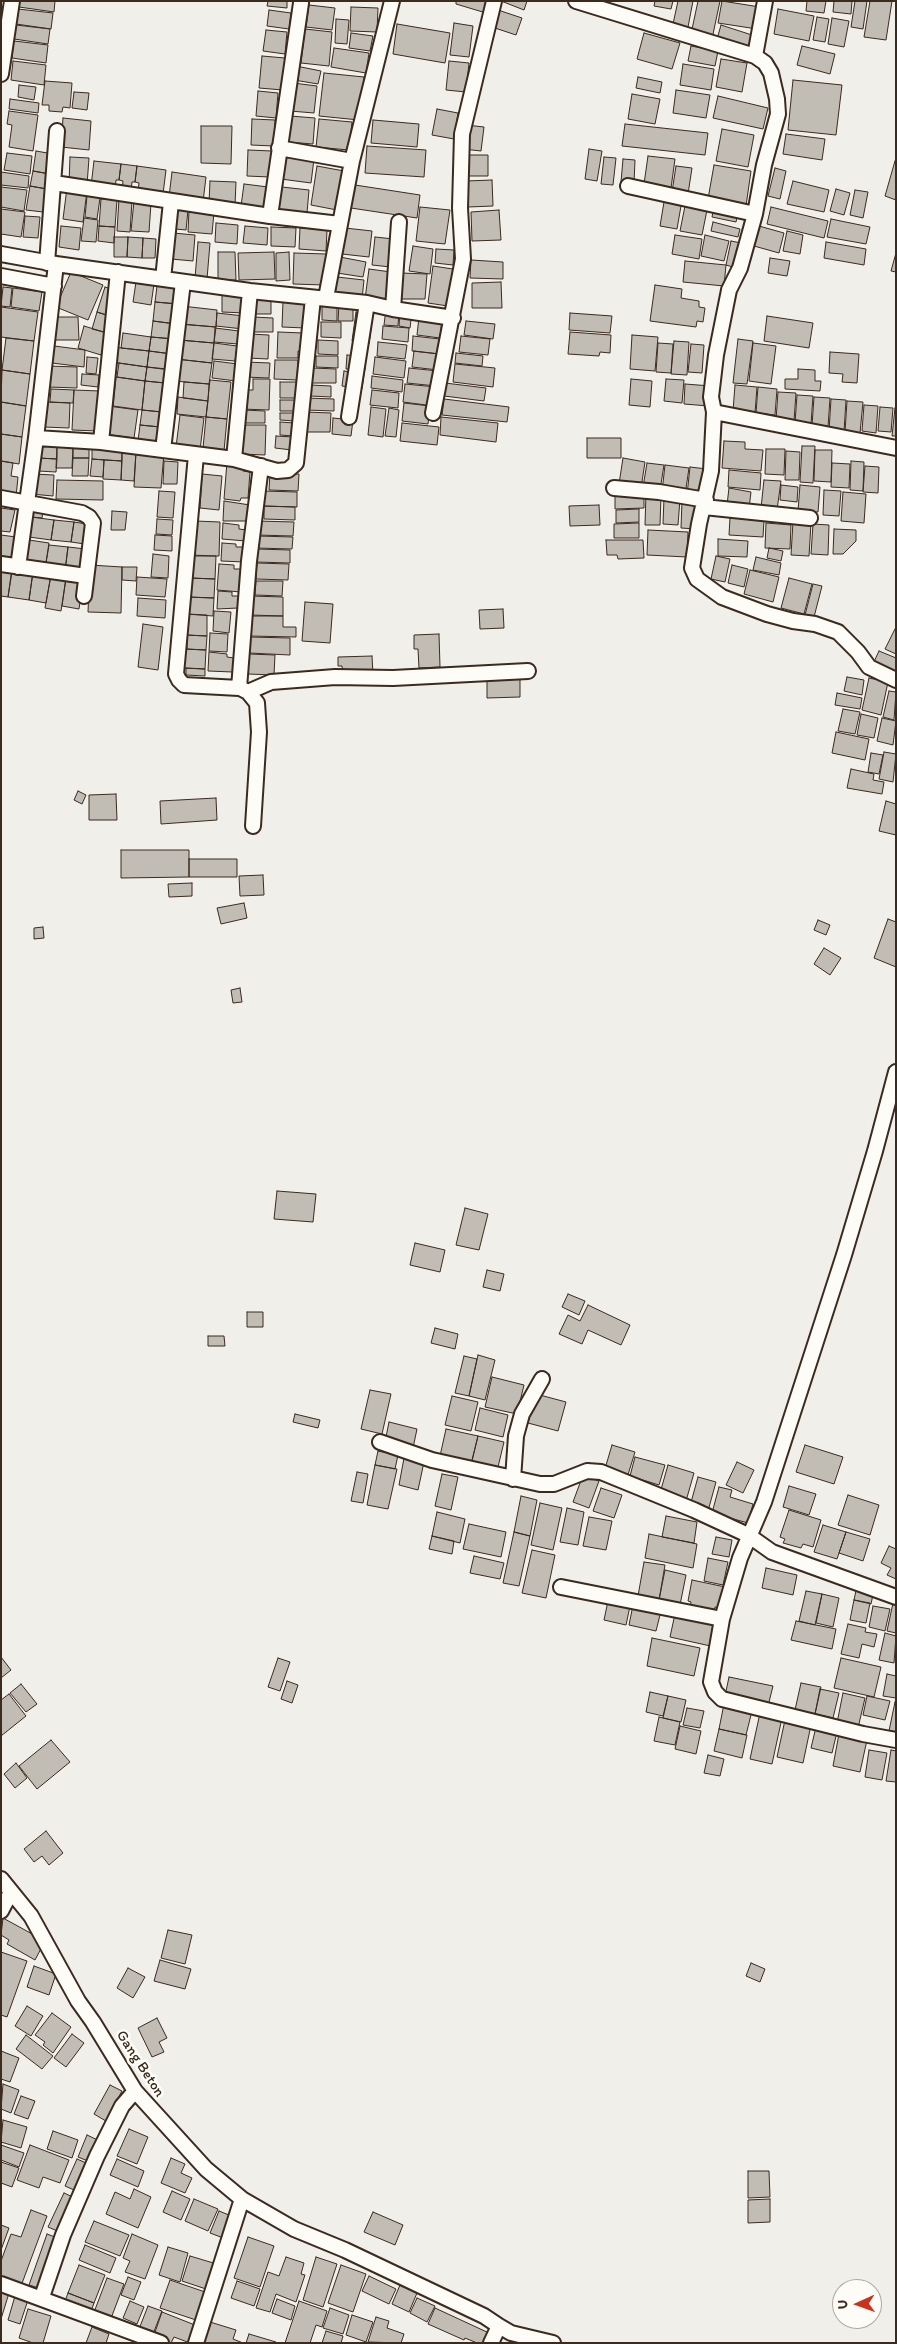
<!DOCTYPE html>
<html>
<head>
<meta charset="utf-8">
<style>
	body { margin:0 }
	#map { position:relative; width:897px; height:2344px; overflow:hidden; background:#f1efea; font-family:Itim,sans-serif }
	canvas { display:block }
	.frame { position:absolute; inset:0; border:2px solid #3b2a1e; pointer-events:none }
	.north { position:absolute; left:832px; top:2279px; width:50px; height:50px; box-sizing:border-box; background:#fdfcf7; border:1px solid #afa8a0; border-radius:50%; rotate:268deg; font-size:14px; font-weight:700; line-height:20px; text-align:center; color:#3b2a1e }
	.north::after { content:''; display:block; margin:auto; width:18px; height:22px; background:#c8321e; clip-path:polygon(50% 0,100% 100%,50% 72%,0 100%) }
</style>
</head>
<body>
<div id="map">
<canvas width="897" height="2344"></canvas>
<div class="frame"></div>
<div class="north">U</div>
</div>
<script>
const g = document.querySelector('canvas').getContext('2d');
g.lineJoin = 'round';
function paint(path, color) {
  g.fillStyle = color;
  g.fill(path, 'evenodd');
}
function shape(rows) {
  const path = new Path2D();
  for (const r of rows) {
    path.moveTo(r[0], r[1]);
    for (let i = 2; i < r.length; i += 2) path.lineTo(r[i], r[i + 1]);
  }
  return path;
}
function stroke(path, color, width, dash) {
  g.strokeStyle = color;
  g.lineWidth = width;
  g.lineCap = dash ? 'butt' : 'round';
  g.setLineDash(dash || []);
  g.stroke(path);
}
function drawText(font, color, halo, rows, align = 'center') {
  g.font = font + ' Itim,sans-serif';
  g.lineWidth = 5;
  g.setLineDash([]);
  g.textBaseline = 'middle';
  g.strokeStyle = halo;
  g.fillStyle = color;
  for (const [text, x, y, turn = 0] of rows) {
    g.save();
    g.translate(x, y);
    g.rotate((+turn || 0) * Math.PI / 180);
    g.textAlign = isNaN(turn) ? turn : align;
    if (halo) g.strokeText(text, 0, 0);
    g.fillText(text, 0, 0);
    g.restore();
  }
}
const building = shape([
	[20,1,55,1,54,12,19,7,20,1],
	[268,1,287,1,287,8,267,6,268,1],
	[456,1,489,1,486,13,456,4,456,1],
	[501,1,527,1,524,10,501,1],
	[655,1,673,1,671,9,654,6,655,1],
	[678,1,693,1,688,27,673,24,678,1],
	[698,1,720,1,712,39,691,34,698,1],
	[722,1,760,7,757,29,718,23,722,1],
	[807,1,826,1,824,13,806,11,807,1],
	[834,1,852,1,851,14,833,12,834,1],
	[855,1,867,1,863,29,851,27,855,1],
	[870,1,892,1,886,40,864,37,870,1],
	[309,5,335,8,332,30,306,27,309,5],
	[351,7,378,8,377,32,350,31,351,7],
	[18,9,53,13,51,29,16,24,18,9],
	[778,9,814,16,809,41,774,34,778,9],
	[269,10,291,13,289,29,267,26,269,10],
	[498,10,522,18,516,35,492,27,498,10],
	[817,17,829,19,825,42,813,40,817,17],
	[832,18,849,21,844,47,828,44,832,18],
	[336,19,349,20,347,44,335,43,336,19],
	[454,23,473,26,469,57,450,55,454,23],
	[397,24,450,33,445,63,393,54,397,24],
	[16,25,50,29,48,44,14,39,16,25],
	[721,25,755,36,750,53,716,43,721,25],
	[305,29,332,32,329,66,301,63,305,29],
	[266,30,287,32,285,54,263,51,266,30],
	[351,33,373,36,370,51,349,48,351,33],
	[644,33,680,43,672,69,637,59,644,33],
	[14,41,48,45,46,63,12,58,14,41],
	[691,46,718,51,715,66,688,61,691,46],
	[802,46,835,54,830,74,797,65,802,46],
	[334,48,369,53,366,73,331,67,334,48],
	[262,56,285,58,283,90,259,88,262,56],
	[721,59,747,63,742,92,716,87,721,59],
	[13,61,46,65,44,85,11,80,13,61],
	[449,61,469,63,466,92,446,90,449,61],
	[683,64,714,69,711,90,680,85,683,64],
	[296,66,321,71,318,84,294,80,296,66],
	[324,73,364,77,359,120,319,116,324,73],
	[638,77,662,82,660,93,636,88,638,77],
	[793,80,842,85,836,135,788,130,793,80],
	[45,81,72,83,70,108,63,107,62,112,49,111,49,105,42,105,45,81],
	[293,83,317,86,314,113,290,111,293,83],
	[19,85,36,87,34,100,18,97,19,85],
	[676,90,710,95,706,118,673,113,676,90],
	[258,91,278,93,276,118,256,116,258,91],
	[74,92,89,93,87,110,72,108,74,92],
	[632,94,660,99,655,124,628,119,632,94],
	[718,96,768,108,763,129,713,118,718,96],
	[10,99,39,103,38,113,9,109,10,99],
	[437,109,458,113,454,139,432,135,437,109],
	[9,111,38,115,33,151,9,147,12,125,7,124,9,111],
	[290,116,315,118,313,144,288,142,290,116],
	[63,118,91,121,89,150,61,147,63,118],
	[252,119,275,120,274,146,251,145,252,119],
	[319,119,352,122,349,150,316,147,319,119],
	[373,120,419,124,417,147,371,143,373,120],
	[625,124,708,133,705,155,622,146,625,124],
	[466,125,484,127,481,151,463,149,466,125],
	[201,126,232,126,231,164,201,163,201,126],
	[722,129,754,135,748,167,716,161,722,129],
	[786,134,825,139,822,160,783,154,786,134],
	[367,146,426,150,424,177,365,173,367,146],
	[589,149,602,151,597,181,585,179,589,149],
	[248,150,272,151,270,177,247,176,248,150],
	[36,151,53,154,50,174,33,171,36,151],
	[7,153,32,156,30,174,4,170,7,153],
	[284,155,314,159,311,183,281,179,284,155],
	[465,155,488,155,488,176,465,176,465,155],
	[648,156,675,159,671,188,644,184,648,156],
	[70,157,89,158,87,185,69,184,70,157],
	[604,157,616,158,613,185,601,184,604,157],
	[623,159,635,160,634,183,621,182,623,159],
	[94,161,121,164,119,180,116,180,115,189,91,186,94,161],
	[895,161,896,161,896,200,885,196,895,161],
	[121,164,137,166,135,182,132,182,131,191,122,190,123,181,119,180,121,164],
	[714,165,751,171,746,206,708,199,714,165],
	[137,166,166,170,163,194,138,191,139,183,135,182,137,166],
	[317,166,344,171,337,210,311,205,317,166],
	[676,166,692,168,688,194,672,192,676,166],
	[775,168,786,171,780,199,768,196,775,168],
	[33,171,50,174,47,189,30,186,33,171],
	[1,172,29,176,28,188,1,185,1,172],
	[172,172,206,177,203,202,169,197,172,172],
	[492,180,493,206,468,207,466,181,492,180],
	[210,181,236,182,235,205,209,203,210,181],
	[793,181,829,190,824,212,787,204,793,181],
	[244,184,268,187,265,209,241,206,244,184],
	[355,185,420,195,417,218,351,208,355,185],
	[30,186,47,189,43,212,26,210,30,186],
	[1,187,27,190,24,211,1,207,1,187],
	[282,187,309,190,307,213,279,209,282,187],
	[67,188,87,191,83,222,63,219,67,188],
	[836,189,850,193,844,215,830,211,836,189],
	[855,190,868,192,863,218,850,215,855,190],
	[87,196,100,198,97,219,85,217,87,196],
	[101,199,117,200,115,227,99,226,101,199],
	[119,199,132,201,130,232,117,231,119,199],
	[134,201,151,203,149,232,131,231,134,201],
	[664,202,681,206,677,229,660,226,664,202],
	[685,206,707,210,702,235,680,231,685,206],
	[420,207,450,210,445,244,416,241,420,207],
	[714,207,738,213,736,222,712,217,714,207],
	[771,207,828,221,824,238,767,224,771,207],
	[1,209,25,212,21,237,1,234,1,209],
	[177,209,188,210,186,230,176,229,177,209],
	[189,210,214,212,212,234,188,232,189,210],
	[499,210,501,240,472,241,471,212,499,210],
	[25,216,40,217,38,238,23,237,25,216],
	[84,218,98,220,96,242,81,241,84,218],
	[831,219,870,227,866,244,827,237,831,219],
	[713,222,740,229,738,237,711,231,713,222],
	[216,223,238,225,237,244,215,242,216,223],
	[61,226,81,228,79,250,59,247,61,226],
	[99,226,115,227,114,243,98,241,99,226],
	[245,226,268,228,267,245,243,243,245,226],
	[759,226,784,233,779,253,754,246,759,226],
	[271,227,296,228,295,247,271,246,271,227],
	[300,228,327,230,326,251,299,249,300,228],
	[345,228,372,231,369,257,342,254,345,228],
	[787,231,803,235,800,254,783,251,787,231],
	[173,233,195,235,193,261,171,259,173,233],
	[675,235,702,239,699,259,672,254,675,235],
	[705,235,729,241,724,261,701,256,705,235],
	[114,237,128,237,127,257,114,257,114,237],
	[128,237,143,238,142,258,127,257,128,237],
	[375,237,394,239,391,267,372,265,375,237],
	[143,238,156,239,155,258,142,258,143,238],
	[731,241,741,243,736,268,726,265,731,241],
	[198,242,210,243,207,279,195,278,198,242],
	[826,242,866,249,864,265,824,258,826,242],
	[413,246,433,249,430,274,409,271,413,246],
	[436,249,454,250,453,265,435,263,436,249],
	[218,252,235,252,236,280,218,280,218,252],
	[274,252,275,279,239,280,238,253,274,252],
	[289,252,290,280,276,281,276,253,289,252],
	[294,253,326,254,325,285,293,284,294,253],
	[896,253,896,272,891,271,896,253],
	[340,257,366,262,363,277,337,273,340,257],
	[770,258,790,261,787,276,768,273,770,258],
	[471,260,503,262,503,279,470,278,471,260],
	[685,261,726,265,724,286,683,282,685,261],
	[433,266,453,269,448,306,428,303,433,266],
	[369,269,391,272,387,302,365,299,369,269],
	[71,272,103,285,88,320,56,307,71,272],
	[401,273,427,274,425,299,400,299,401,273],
	[337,277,364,280,362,299,335,296,337,277],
	[136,282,154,284,151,305,133,302,136,282],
	[501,282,502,308,472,308,472,283,501,282],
	[655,285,682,289,681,298,699,301,699,307,705,308,703,322,697,321,696,327,650,321,655,285],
	[157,286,180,289,178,304,155,302,157,286],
	[3,287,12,288,10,307,1,306,3,287],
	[105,287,114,290,107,315,97,312,105,287],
	[13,288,42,292,39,311,11,307,13,288],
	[222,293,246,294,245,313,222,312,222,293],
	[253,295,271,296,271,314,252,314,253,295],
	[283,301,306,302,305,328,282,327,283,301],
	[155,302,178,304,176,324,153,321,155,302],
	[322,303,337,304,337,321,322,320,322,303],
	[339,304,353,305,353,321,338,321,339,304],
	[182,306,217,310,216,327,180,324,182,306],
	[1,307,38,312,34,341,1,337,1,307],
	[386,309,399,311,398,326,384,325,386,309],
	[400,311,412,312,410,328,399,326,400,311],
	[97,312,112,317,107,333,92,329,97,312],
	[356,312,373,314,369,344,352,341,356,312],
	[217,313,244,316,243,329,216,326,217,313],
	[570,313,612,316,610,333,569,330,570,313],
	[767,316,813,323,809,348,764,341,767,316],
	[55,317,78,317,79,340,55,340,55,317],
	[253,317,273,318,273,332,252,332,253,317],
	[419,317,442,320,440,338,417,335,419,317],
	[153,321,176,324,174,339,151,337,153,321],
	[466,321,495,324,493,339,464,335,466,321],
	[321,322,341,322,341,338,321,337,321,322],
	[180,324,216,327,214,343,179,340,180,324],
	[84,326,107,333,101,355,78,348,84,326],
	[383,326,409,328,408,342,382,339,383,326],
	[215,328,239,331,238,344,214,342,215,328],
	[278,332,303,333,303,351,298,351,298,358,277,358,278,332],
	[570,332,611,335,610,353,600,352,599,356,568,354,570,332],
	[123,333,151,337,149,351,121,348,123,333],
	[249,334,269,335,268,359,248,358,249,334],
	[632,335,658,337,655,371,630,369,632,335],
	[413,336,440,339,439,354,412,351,413,336],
	[461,336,490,339,488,355,459,352,461,336],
	[151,337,174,339,172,354,149,351,151,337],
	[6,338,34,341,30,374,2,370,6,338],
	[738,339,753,341,747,384,733,383,738,339],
	[179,340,214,343,212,363,176,359,179,340],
	[318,340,338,341,338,355,318,354,318,340],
	[674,341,689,342,687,375,671,374,674,341],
	[378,342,407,345,405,359,377,356,378,342],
	[214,343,237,346,235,361,212,359,214,343],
	[658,343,673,344,671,373,656,372,658,343],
	[753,343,776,346,771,384,749,381,753,343],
	[691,344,704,345,702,373,688,372,691,344],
	[54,346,85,350,84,367,52,363,54,346],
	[113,347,149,351,147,367,111,362,113,347],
	[149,351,172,354,170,370,147,367,149,351],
	[414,351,440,354,438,370,412,367,414,351],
	[830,352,859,354,857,383,842,382,843,374,829,373,830,352],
	[456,353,483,356,482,366,455,363,456,353],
	[347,355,366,357,365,370,346,369,347,355],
	[316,356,338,356,338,368,316,367,316,356],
	[87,357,98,358,96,374,86,373,87,357],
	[375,357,406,361,404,378,373,374,375,357],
	[176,359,212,363,209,384,174,381,176,359],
	[275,360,298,360,297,380,274,379,275,360],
	[214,361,238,364,236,381,212,378,214,361],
	[245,362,270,363,269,378,245,377,245,362],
	[119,363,147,367,145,381,117,377,119,363],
	[455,364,495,368,493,387,453,382,455,364],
	[48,366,77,367,77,388,48,387,48,366],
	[147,367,167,369,165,383,145,381,147,367],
	[313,368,336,369,336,383,312,383,313,368],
	[409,368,438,371,436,386,407,383,409,368],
	[798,369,815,370,815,381,821,381,820,391,785,389,785,379,798,379,798,369],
	[2,370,30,374,26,406,1,402,2,370],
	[344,371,364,374,362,389,342,386,344,371],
	[82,374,99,375,98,387,81,385,82,374],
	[372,376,403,380,402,392,371,388,372,376],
	[116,377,145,381,142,410,113,406,116,377],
	[253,379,270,379,269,410,241,409,241,390,253,390,253,379],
	[631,379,652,381,650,407,629,405,631,379],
	[666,379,684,380,682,403,664,401,666,379],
	[210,380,231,382,227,419,206,417,210,380],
	[145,381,165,383,162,412,142,410,145,381],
	[184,382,209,384,208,401,183,398,184,382],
	[280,382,299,382,299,398,280,398,280,382],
	[445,383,486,388,484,401,444,396,445,383],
	[405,384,436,387,434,406,403,402,405,384],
	[685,384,711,386,709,406,684,404,685,384],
	[310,385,331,386,331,397,310,396,310,385],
	[735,385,757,387,755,413,733,411,735,385],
	[758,387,777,389,775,415,756,413,758,387],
	[51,389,74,390,73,403,50,402,51,389],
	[74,390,100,391,98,431,72,430,74,390],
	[372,390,399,393,398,408,370,405,372,390],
	[778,392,796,393,794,421,776,420,778,392],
	[797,395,813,396,811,424,795,423,797,395],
	[178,397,208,401,206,417,177,414,178,397],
	[814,397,830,398,828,427,812,426,814,397],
	[306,398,334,399,334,411,306,410,306,398],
	[444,399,509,407,507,422,442,415,444,399],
	[831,399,846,400,844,432,829,431,831,399],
	[280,400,297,400,297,411,280,411,280,400],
	[847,401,863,402,860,433,845,432,847,401],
	[1,402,26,406,22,437,1,434,1,402],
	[45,402,70,403,69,428,44,427,45,402],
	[404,403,430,406,428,424,402,421,404,403],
	[864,405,878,406,876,433,862,431,864,405],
	[108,406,138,410,134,438,104,434,108,406],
	[371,407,386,409,383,437,368,435,371,407],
	[880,407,893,408,891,432,878,431,880,407],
	[389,408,399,410,396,437,385,436,389,408],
	[895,408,896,408,896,436,892,436,895,408],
	[142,410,162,412,160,427,140,425,142,410],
	[243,410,265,411,265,423,243,423,243,410],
	[305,412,331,413,330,432,304,432,305,412],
	[280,413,295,413,295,421,280,420,280,413],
	[180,415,204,418,200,450,176,447,180,415],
	[206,417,227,419,224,451,203,448,206,417],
	[441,417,498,423,496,442,440,435,441,417],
	[333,418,353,420,351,436,332,434,333,418],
	[280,422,294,423,294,436,280,435,280,422],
	[402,423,439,427,437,445,400,441,402,423],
	[140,425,160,427,158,443,138,441,140,425],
	[242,425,266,425,265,455,241,454,242,425],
	[1,434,22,437,19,464,1,461,1,434],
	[276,436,293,437,292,450,275,448,276,436],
	[587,438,621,438,621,458,587,458,587,438],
	[724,441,745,442,745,449,763,450,761,471,722,468,724,441],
	[39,445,57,446,57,459,38,458,39,445],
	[57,446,73,447,72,468,56,468,57,446],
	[802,446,815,446,813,483,800,482,802,446],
	[73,447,89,447,89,458,73,458,73,447],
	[92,449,122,451,122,461,92,459,92,449],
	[766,449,785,449,784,475,765,474,766,449],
	[815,450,832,450,831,482,814,481,815,450],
	[122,451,136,452,134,481,121,480,122,451],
	[786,451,800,452,799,480,785,480,786,451],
	[136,452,164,453,161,488,134,487,136,452],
	[38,458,57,459,56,472,38,471,38,458],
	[73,458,89,458,88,476,72,476,73,458],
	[623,458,645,462,641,488,619,484,623,458],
	[92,459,104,460,103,477,90,476,92,459],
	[104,460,122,461,121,480,103,479,104,460],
	[1,461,13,463,11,476,18,477,16,497,1,495,1,461],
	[164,461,178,462,177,484,163,484,164,461],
	[851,461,864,462,863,491,850,490,851,461],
	[227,462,243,463,243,471,250,472,248,498,241,498,240,501,224,499,227,462],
	[647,463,664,465,660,490,643,487,647,463],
	[832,463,850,464,849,488,831,487,832,463],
	[665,465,689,468,685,495,662,492,665,465],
	[865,466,879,467,878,493,863,492,865,466],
	[690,467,707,469,704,497,687,495,690,467],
	[729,470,761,473,760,490,728,487,729,470],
	[32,474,54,475,53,496,31,494,32,474],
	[202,474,222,476,219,510,200,508,202,474],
	[270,474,299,474,298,491,269,490,270,474],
	[57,480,103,481,103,500,56,499,57,480],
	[764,480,781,481,777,510,761,508,764,480],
	[781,485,798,487,797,502,780,500,781,485],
	[800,485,820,487,818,512,798,511,800,485],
	[729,488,751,492,749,508,727,505,729,488],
	[824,490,841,491,839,516,823,515,824,490],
	[159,491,175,492,173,518,157,517,159,491],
	[263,491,297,492,297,507,262,506,263,491],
	[843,492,866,494,864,523,841,521,843,492],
	[644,494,644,508,615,509,615,495,644,494],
	[646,494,661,495,660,525,645,525,646,494],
	[664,498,680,499,678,525,663,524,664,498],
	[224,501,250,505,249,521,223,521,224,501],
	[682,501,697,501,696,529,681,528,682,501],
	[599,505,600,525,570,526,569,506,599,505],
	[264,506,295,507,295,520,264,519,264,506],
	[1,508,15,510,10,532,1,531,1,508],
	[639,509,639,522,616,523,616,510,639,509],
	[32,510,43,511,42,518,31,517,32,510],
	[112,511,127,512,125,530,111,530,112,511],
	[31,517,54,520,51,540,29,537,31,517],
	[730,518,764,520,763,537,729,535,730,518],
	[157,519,173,520,172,535,156,534,157,519],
	[54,520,74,522,71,542,51,540,54,520],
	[195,521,220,522,219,556,194,556,195,521],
	[256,521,294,522,293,536,256,535,256,521],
	[74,522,87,524,85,544,71,542,74,522],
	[793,522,811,523,809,556,791,555,793,522],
	[223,523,239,525,239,529,247,530,246,541,222,539,223,523],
	[639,523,639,538,614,538,614,524,639,523],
	[766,523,791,525,790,549,765,548,766,523],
	[813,524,829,525,828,555,811,554,813,524],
	[834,529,856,530,856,541,843,554,833,554,834,529],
	[648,530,688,532,687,557,647,555,648,530],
	[1,535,16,537,13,559,1,558,1,535],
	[155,535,172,536,172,551,154,550,155,535],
	[257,536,293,537,292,549,256,548,257,536],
	[718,539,748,541,747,557,718,556,718,539],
	[29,540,49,543,45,569,26,566,29,540],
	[606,540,643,540,644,558,618,559,617,555,607,555,606,540],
	[222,543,236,544,236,547,245,547,244,562,221,561,222,543],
	[49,545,68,547,65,571,45,569,49,545],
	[68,547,86,549,82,574,65,571,68,547],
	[769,548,783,551,781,561,767,558,769,548],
	[256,549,290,550,290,563,256,562,256,549],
	[153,554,169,556,168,578,151,577,153,554],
	[190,555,216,556,215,579,190,578,190,555],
	[716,556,730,559,725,582,711,579,716,556],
	[756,557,781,563,779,575,753,570,756,557],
	[257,563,289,564,288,580,256,579,257,563],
	[219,564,234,565,234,569,242,569,241,592,217,590,219,564],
	[90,565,122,567,121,613,88,612,90,565],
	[732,565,748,569,744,587,728,583,732,565],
	[122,567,137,567,136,581,122,580,122,567],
	[12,568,33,572,29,600,8,597,12,568],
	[1,570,12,572,8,597,1,596,1,570],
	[750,570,779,577,773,602,744,594,750,570],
	[33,572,51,575,46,603,29,600,33,572],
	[51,575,66,578,61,611,45,608,51,575],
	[137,577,167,579,165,597,136,595,137,577],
	[66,578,83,581,79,609,62,606,66,578],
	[190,578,215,579,214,598,189,597,190,578],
	[789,578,812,584,804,614,781,608,789,578],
	[256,581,283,581,282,596,255,595,256,581],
	[813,584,822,586,814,617,805,615,813,584],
	[218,591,232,592,232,596,239,596,238,608,217,609,218,591],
	[250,596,283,597,283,616,250,615,250,596],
	[186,597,214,598,213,616,186,614,186,597],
	[138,598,166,600,165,618,137,616,138,598],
	[305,602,333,604,330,643,302,641,305,602],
	[503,609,504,628,480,629,479,610,503,609],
	[214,611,231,612,229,633,213,631,214,611],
	[186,614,207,615,207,636,185,635,186,614],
	[250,616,283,616,283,627,296,627,296,637,249,636,250,616],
	[143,624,163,627,158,670,138,667,143,624],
	[896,627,896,654,885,649,896,627],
	[210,633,228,634,227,652,209,651,210,633],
	[439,634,440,667,419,668,418,649,414,649,414,635,439,634],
	[187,635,207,636,206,650,187,649,187,635],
	[249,637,290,638,290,655,249,653,249,637],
	[183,649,206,650,205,669,182,668,183,649],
	[879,651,896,658,896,676,872,666,879,651],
	[209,652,227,654,227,657,234,658,233,672,208,671,209,652],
	[249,654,275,655,274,675,248,674,249,654],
	[372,656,373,674,343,675,342,666,338,666,338,657,372,656],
	[186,668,205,669,205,676,186,675,186,668],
	[847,677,864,680,862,695,844,691,847,677],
	[869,678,888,682,881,715,862,710,869,678],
	[487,679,520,679,520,697,487,698,487,679],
	[889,691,896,692,894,720,883,717,889,691],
	[837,693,862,698,860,709,835,705,837,693],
	[843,709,860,712,855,734,838,731,843,709],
	[861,714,878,718,874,738,857,735,861,714],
	[882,718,896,721,893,745,877,741,882,718],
	[836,732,869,739,865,760,832,753,836,732],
	[884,752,896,754,893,782,879,779,884,752],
	[871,753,883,755,879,774,868,772,871,753],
	[851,769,874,774,873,780,884,782,882,794,847,788,851,769],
	[78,791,86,795,82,804,74,800,78,791],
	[116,794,117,820,89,820,89,795,116,794],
	[216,798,217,820,161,824,160,801,216,798],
	[886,801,896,804,896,835,879,831,886,801],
	[121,850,189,850,189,877,121,878,121,850],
	[189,859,237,859,237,877,189,877,189,859],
	[263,875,264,895,240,896,239,876,263,875],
	[192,883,192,896,169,897,168,884,192,883],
	[244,903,247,918,221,924,217,908,244,903],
	[888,919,896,922,896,967,874,958,888,919],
	[818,920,830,925,826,935,814,930,818,920],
	[43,927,44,938,34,939,34,928,43,927],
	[824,948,841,958,830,975,814,964,824,948],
	[240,988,242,1002,233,1003,231,990,240,988],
	[277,1191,316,1194,313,1222,274,1219,277,1191],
	[465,1208,488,1214,479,1250,456,1245,465,1208],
	[415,1243,445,1250,440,1272,410,1265,415,1243],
	[487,1270,504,1274,500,1291,483,1287,487,1270],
	[568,1294,585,1301,579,1315,562,1307,568,1294],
	[588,1305,630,1325,621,1345,588,1330,582,1344,559,1334,568,1315,580,1321,588,1305],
	[247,1312,263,1312,263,1327,247,1327,247,1312],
	[435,1328,458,1334,455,1349,431,1343,435,1328],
	[208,1336,224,1336,225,1346,208,1346,208,1336],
	[478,1355,495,1360,485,1400,469,1396,478,1355],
	[464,1356,477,1359,469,1396,455,1393,464,1356],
	[492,1377,524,1385,517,1414,485,1407,492,1377],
	[370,1390,391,1394,382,1434,361,1429,370,1390],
	[536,1394,566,1402,558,1431,528,1423,536,1394],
	[452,1396,478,1402,471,1431,445,1425,452,1396],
	[480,1408,508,1415,503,1437,475,1430,480,1408],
	[295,1414,320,1420,318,1428,293,1422,295,1414],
	[389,1422,417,1429,413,1448,385,1442,389,1422],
	[446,1429,478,1436,471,1464,440,1456,446,1429],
	[478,1436,504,1442,498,1467,472,1461,478,1436],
	[612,1445,635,1452,627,1478,604,1472,612,1445],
	[805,1445,843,1457,834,1484,796,1472,805,1445],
	[378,1451,398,1455,395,1469,375,1465,378,1451],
	[635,1457,665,1465,659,1485,630,1476,635,1457],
	[404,1458,424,1462,418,1490,399,1485,404,1458],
	[737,1462,754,1470,743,1493,726,1485,737,1462],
	[375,1465,397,1469,388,1509,367,1505,375,1465],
	[668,1465,694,1473,686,1501,660,1493,668,1465],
	[357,1472,368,1474,363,1503,351,1501,357,1472],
	[442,1474,458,1477,451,1510,435,1506,442,1474],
	[583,1475,599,1481,589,1508,573,1502,583,1475],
	[698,1477,716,1482,708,1511,690,1506,698,1477],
	[789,1486,816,1494,809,1515,783,1507,789,1486],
	[719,1487,732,1490,730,1497,753,1504,748,1523,712,1513,719,1487],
	[601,1488,622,1495,614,1518,593,1511,601,1488],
	[848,1495,879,1505,870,1535,838,1525,848,1495],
	[521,1496,537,1500,530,1536,514,1532,521,1496],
	[540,1503,562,1508,553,1550,531,1545,540,1503],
	[567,1508,584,1512,578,1545,560,1542,567,1508],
	[789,1510,821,1520,813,1547,803,1544,801,1548,783,1543,785,1539,780,1537,789,1510],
	[437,1512,465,1519,460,1543,432,1536,437,1512],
	[666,1516,697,1522,694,1543,662,1537,666,1516],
	[589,1517,612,1521,606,1550,583,1546,589,1517],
	[469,1524,506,1532,501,1557,463,1549,469,1524],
	[823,1525,846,1532,837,1559,814,1552,823,1525],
	[514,1532,530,1536,519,1586,503,1583,514,1532],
	[846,1532,870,1539,863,1561,839,1553,846,1532],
	[649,1534,697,1544,693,1568,645,1558,649,1534],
	[432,1536,454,1541,452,1554,429,1549,432,1536],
	[716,1537,732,1540,729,1557,712,1554,716,1537],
	[889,1546,896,1549,896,1579,887,1575,891,1568,881,1563,889,1546],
	[532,1550,555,1555,546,1598,522,1593,532,1550],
	[474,1556,504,1563,500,1579,470,1573,474,1556],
	[708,1558,728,1562,723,1585,704,1581,708,1558],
	[644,1562,665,1565,659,1600,638,1596,644,1562],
	[766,1568,797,1575,793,1595,762,1588,766,1568],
	[665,1570,686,1575,680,1605,659,1600,665,1570],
	[692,1580,730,1588,725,1609,715,1607,714,1613,690,1608,691,1602,688,1601,692,1580],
	[857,1586,874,1590,871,1604,854,1600,857,1586],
	[806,1591,822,1594,815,1625,799,1621,806,1591],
	[822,1594,839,1598,833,1627,816,1623,822,1594],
	[854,1600,870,1603,866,1623,850,1620,854,1600],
	[608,1601,630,1606,626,1625,604,1620,608,1601],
	[893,1603,896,1604,896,1633,887,1631,893,1603],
	[633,1605,661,1611,656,1631,629,1625,633,1605],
	[873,1606,890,1609,885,1631,869,1627,873,1606],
	[675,1614,721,1624,715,1647,670,1637,675,1614],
	[796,1621,836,1629,832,1649,791,1640,796,1621],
	[848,1624,866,1628,865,1632,877,1634,874,1647,862,1644,859,1658,841,1654,848,1624],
	[885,1633,896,1636,894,1663,879,1660,885,1633],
	[652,1638,700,1648,694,1676,647,1666,652,1638],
	[1,1657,11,1670,1,1678,1,1657],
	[278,1658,290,1662,280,1691,268,1687,278,1658],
	[841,1658,881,1667,874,1697,834,1688,841,1658],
	[887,1674,896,1676,896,1698,883,1696,887,1674],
	[729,1677,773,1686,768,1706,725,1696,729,1677],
	[287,1681,298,1685,292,1703,281,1699,287,1681],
	[801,1683,821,1687,815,1714,795,1710,801,1683],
	[21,1684,37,1704,26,1712,10,1693,21,1684],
	[820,1689,839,1693,833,1718,815,1714,820,1689],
	[650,1692,668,1696,663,1716,646,1712,650,1692],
	[843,1693,865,1698,858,1728,837,1723,843,1693],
	[9,1694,26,1716,1,1736,1,1700,9,1694],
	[668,1696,686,1700,681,1722,663,1718,668,1696],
	[867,1696,890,1701,885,1720,863,1715,867,1696],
	[895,1702,896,1702,896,1733,889,1731,895,1702],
	[724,1704,752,1711,746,1735,719,1729,724,1704],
	[687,1708,704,1711,700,1728,683,1725,687,1708],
	[760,1713,782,1718,772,1764,750,1759,760,1713],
	[659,1717,680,1722,675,1745,654,1741,659,1717],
	[785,1720,811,1725,803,1763,777,1757,785,1720],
	[680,1726,701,1731,696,1754,675,1749,680,1726],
	[816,1727,837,1732,832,1753,811,1748,816,1727],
	[719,1729,747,1735,742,1758,714,1751,719,1729],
	[839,1734,867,1740,860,1772,833,1766,839,1734],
	[51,1740,70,1762,37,1789,19,1766,51,1740],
	[869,1750,887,1753,882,1780,865,1777,869,1750],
	[891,1750,896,1751,896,1782,886,1781,891,1750],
	[708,1755,724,1759,720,1776,704,1773,708,1755],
	[16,1763,27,1778,15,1788,4,1774,16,1763],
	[46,1831,63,1853,49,1865,42,1856,34,1862,24,1849,46,1831],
	[3,1918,45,1941,35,1960,7,1944,9,1940,1,1935,3,1918],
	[168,1930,192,1935,185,1964,161,1958,168,1930],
	[1,1952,27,1961,7,2017,1,2015,1,1952],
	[160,1960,191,1969,185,1989,154,1981,160,1960],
	[751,1963,765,1969,760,1982,746,1976,751,1963],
	[34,1966,56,1974,49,1995,27,1987,34,1966],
	[128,1968,145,1977,133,1998,117,1988,128,1968],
	[27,2006,43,2016,31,2036,15,2026,27,2006],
	[52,2013,71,2027,53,2053,43,2045,45,2042,35,2035,52,2013],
	[157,2018,167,2038,159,2042,164,2052,152,2057,138,2028,157,2018],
	[72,2034,84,2043,66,2067,54,2058,72,2034],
	[26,2035,53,2056,42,2069,16,2049,26,2035],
	[1,2051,19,2058,10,2082,1,2079,1,2051],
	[3,2084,19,2090,11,2113,1,2109,3,2084],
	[110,2085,122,2091,116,2102,122,2105,111,2124,94,2114,110,2085],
	[21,2096,35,2101,28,2119,14,2114,21,2096],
	[3,2120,27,2127,21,2148,1,2142,3,2120],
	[129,2129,148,2137,137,2164,117,2156,129,2129],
	[53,2131,78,2140,72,2158,47,2149,53,2131],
	[87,2135,102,2142,93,2163,78,2157,87,2135],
	[1,2145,24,2153,19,2167,1,2160,1,2145],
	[30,2145,69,2160,60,2183,43,2177,39,2188,17,2180,30,2145],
	[171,2158,185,2164,181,2173,192,2178,185,2193,161,2183,171,2158],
	[77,2159,93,2166,81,2193,65,2186,77,2159],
	[117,2159,144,2171,138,2187,110,2175,117,2159],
	[1,2162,19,2168,12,2187,1,2183,1,2162],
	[748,2171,769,2171,770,2197,748,2198,748,2171],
	[134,2189,151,2197,138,2228,106,2214,115,2192,130,2199,134,2189],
	[172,2191,190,2199,181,2220,163,2212,172,2191],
	[64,2193,77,2199,62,2233,48,2227,64,2193],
	[194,2199,218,2209,208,2231,185,2221,194,2199],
	[770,2199,770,2222,748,2223,748,2200,770,2199],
	[31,2210,47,2216,21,2286,1,2279,1,2261,11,2234,21,2237,31,2210],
	[219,2211,234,2217,226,2239,210,2233,219,2211],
	[373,2212,403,2225,395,2245,364,2232,373,2212],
	[94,2221,129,2235,120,2256,85,2242,94,2221],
	[1,2225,9,2228,1,2250,1,2225],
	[47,2234,60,2239,42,2289,29,2285,47,2234],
	[132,2234,158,2245,145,2279,125,2272,130,2261,123,2258,132,2234],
	[248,2237,274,2246,260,2287,234,2278,248,2237],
	[85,2245,116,2258,110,2273,79,2260,85,2245],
	[168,2247,188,2253,180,2282,159,2275,168,2247],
	[190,2256,220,2265,212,2291,182,2281,190,2256],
	[286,2257,304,2263,301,2274,305,2275,296,2302,276,2294,270,2312,256,2308,268,2272,279,2276,286,2257],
	[316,2257,337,2264,323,2307,303,2300,316,2257],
	[79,2265,105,2275,94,2303,68,2293,79,2265],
	[341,2265,366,2274,353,2312,328,2303,341,2265],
	[369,2276,396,2289,389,2304,362,2291,369,2276],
	[128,2277,141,2282,134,2300,121,2295,128,2277],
	[107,2278,124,2284,110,2321,93,2315,107,2278],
	[170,2280,211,2294,202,2322,160,2308,170,2280],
	[237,2281,260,2289,254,2306,231,2298,237,2281],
	[400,2285,417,2293,409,2312,392,2304,400,2285],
	[1,2290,9,2293,1,2319,1,2290],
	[68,2293,94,2303,90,2314,64,2304,68,2293],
	[15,2296,28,2300,20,2324,8,2320,15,2296],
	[417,2298,435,2306,427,2322,410,2313,417,2298],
	[277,2299,295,2306,291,2320,272,2313,277,2299],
	[130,2301,144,2307,137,2324,123,2318,130,2301],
	[299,2301,327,2311,322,2327,316,2325,310,2343,285,2343,299,2301],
	[148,2306,162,2311,153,2334,139,2329,148,2306],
	[330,2308,349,2315,343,2334,323,2328,330,2308],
	[435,2308,489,2333,485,2343,477,2343,465,2338,464,2340,428,2324,435,2308],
	[28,2309,51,2316,43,2343,33,2343,19,2338,28,2309],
	[162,2312,200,2327,190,2343,174,2337,171,2343,153,2338,162,2312],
	[352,2315,373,2322,366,2342,346,2335,352,2315],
	[376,2317,389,2321,387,2328,404,2334,401,2343,368,2342,376,2317],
	[210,2322,236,2330,233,2339,243,2343,204,2343,210,2322],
	[92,2327,109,2334,106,2343,86,2343,92,2327],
	[326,2331,343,2336,341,2343,322,2343,326,2331],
	[249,2334,276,2342,276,2343,246,2343,249,2334]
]);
const street = shape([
	[576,1,755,56],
	[765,1,755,56,765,63,771,73,777,99,778,114,764,165,755,214,740,268,729,290,716,355,711,397,714,412,711,471,699,524,692,568,697,579,722,597,767,614,793,621,815,624,838,632,858,652,869,667,896,680],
	[1,74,12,1],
	[279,148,352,161],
	[54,183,270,216,340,224],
	[628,186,755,214],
	[270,216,301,3],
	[1,254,56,264,250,291,367,303,393,309,453,318],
	[47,263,57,131],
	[1,276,54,286],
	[163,279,171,202],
	[326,298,352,161,392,1],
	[393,309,399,222],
	[714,412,896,448],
	[433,413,463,259,460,208,462,134,494,1],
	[349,417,367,303],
	[36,438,101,442,163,450,234,459,277,471,288,470,296,463,313,298],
	[101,442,118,272],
	[163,450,183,282],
	[196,455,176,674,179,680,184,685,239,688,249,561,261,466],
	[234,459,250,291],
	[614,488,659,492,706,500],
	[1,498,82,513,89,517,93,523,84,596],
	[704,507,810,518],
	[1,564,86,576],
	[18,567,36,438,56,264],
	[242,689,248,692,257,703,259,732,253,826],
	[248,692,271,682,335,677,393,678,528,671],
	[896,1072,875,1151,844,1255,764,1502,740,1558,722,1619,711,1682,715,1692,722,1699,863,1734,896,1740],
	[380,1442,432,1460,540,1484,554,1484,587,1471,601,1472,694,1510,748,1535,772,1552,896,1597],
	[513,1479,516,1436,522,1414,542,1379],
	[561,1587,722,1619],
	[1,1879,31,1916,78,2001,93,2022,135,2091,206,2169,242,2199,294,2229,345,2250,484,2316,499,2326,491,2343],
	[1,1911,11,1892],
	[1,2284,161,2343],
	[42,2297,63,2235,97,2156,122,2106,135,2091],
	[499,2326,511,2333,553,2343],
	[196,2343,242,2199]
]);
const streetNames = [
	["Gang Beton",140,2064,57]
];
paint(building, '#c1bcb4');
stroke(building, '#3b2a1e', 1);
stroke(street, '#3b2a1e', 18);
stroke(street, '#fdfcf7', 14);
drawText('15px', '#3b2a1e', '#fdfcf7', streetNames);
</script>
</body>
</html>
